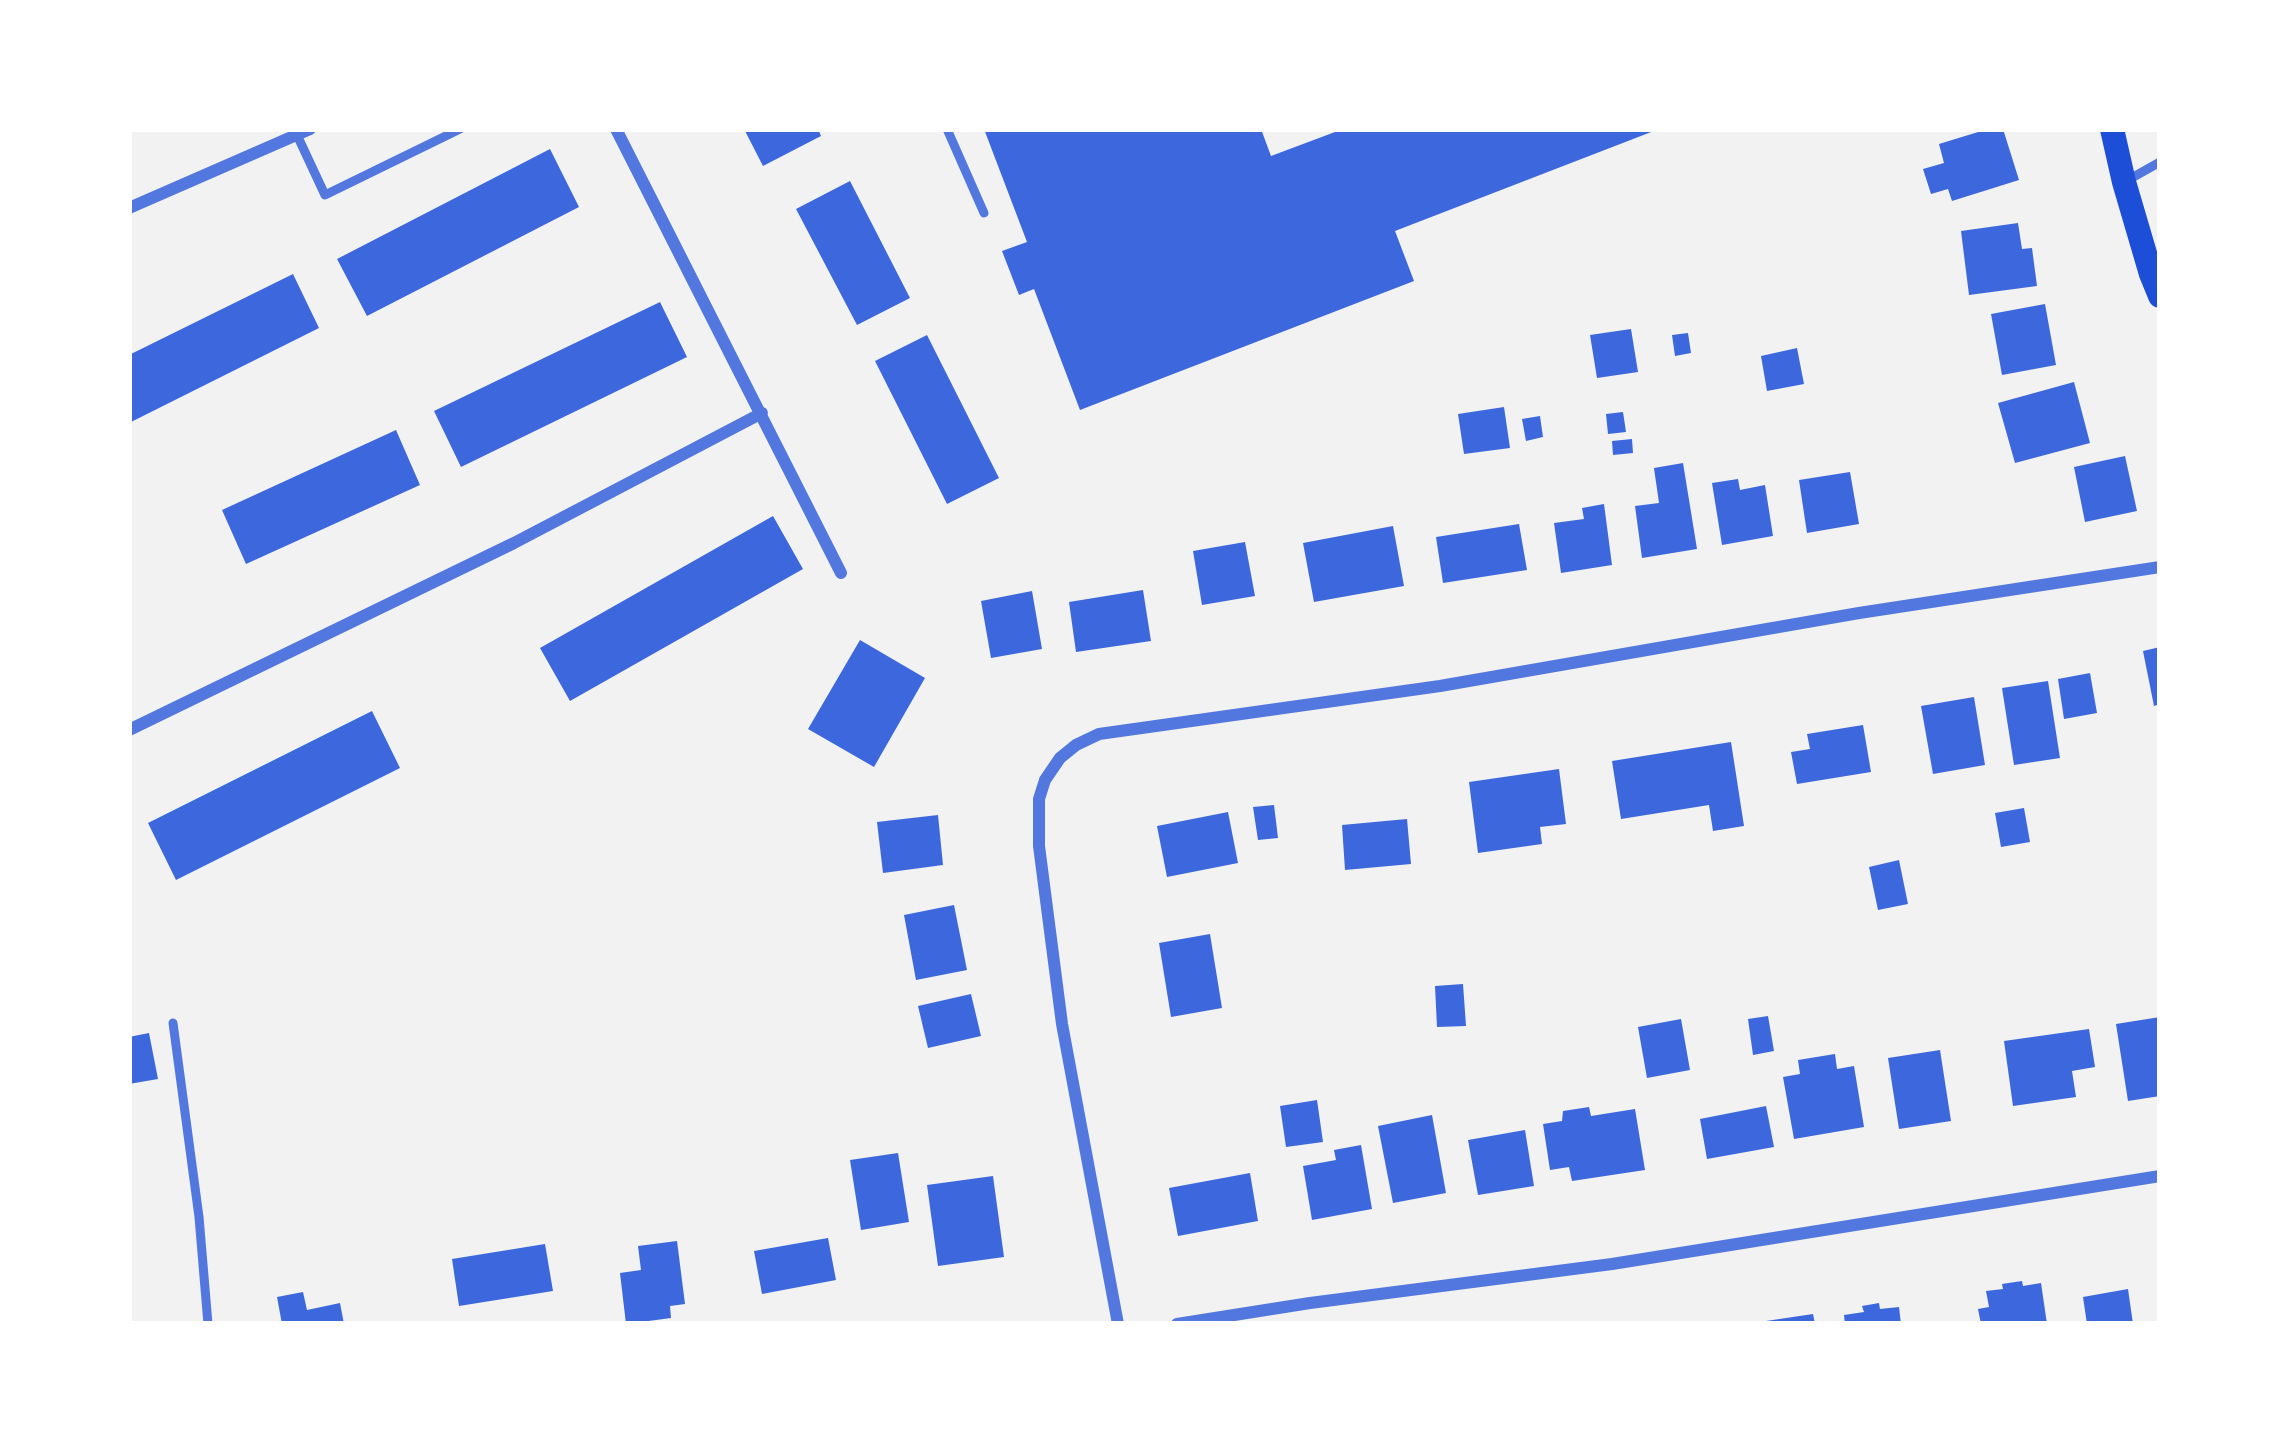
<!DOCTYPE html>
<html>
<head>
<meta charset="utf-8">
<style>
	body { margin:0 }
	#map { position:relative; width:2289px; height:1453px; overflow:hidden; background:#f2f2f2; font-family:"Space Grotesk",sans-serif }
	canvas { display:block }
	.frame { position:absolute; inset:0; border:132px solid #fff; pointer-events:none }
</style>
</head>
<body>
<div id="map">
<canvas width="2289" height="1453"></canvas>
<div class="frame"></div>
</div>
<script>
const g = document.querySelector('canvas').getContext('2d');
g.lineJoin = 'round';
function paint(path, color) {
  g.fillStyle = color;
  g.fill(path, 'evenodd');
}
function shape(rows) {
  const path = new Path2D();
  for (const r of rows) {
    path.moveTo(r[0], r[1]);
    for (let i = 2; i < r.length; i += 2) path.lineTo(r[i], r[i + 1]);
  }
  return path;
}
function stroke(path, color, width, dash) {
  g.strokeStyle = color;
  g.lineWidth = width;
  g.lineCap = dash ? 'butt' : 'round';
  g.setLineDash(dash || []);
  g.stroke(path);
}
const building = shape([
	[744,129,818,129,821,136,763,166],
	[984,129,1261,129,1271,156,1343,129,1659,129,1395,231,1414,281,1080,410,1034,289,1019,295,1002,251,1027,242],
	[1988,129,2003,129,2019,180,1952,201,1948,189,1931,194,1923,169,1944,163,1939,144],
	[550,149,579,207,367,316,337,259],
	[850,181,910,298,857,325,796,209],
	[2018,223,2022,249,2032,248,2037,286,1969,295,1961,231],
	[293,274,319,328,129,423,129,355],
	[660,302,687,357,461,467,434,411],
	[2045,304,2056,365,2002,375,1991,314],
	[1631,329,1638,372,1597,378,1590,335],
	[1688,333,1691,353,1675,356,1672,335],
	[927,335,999,478,947,504,875,361],
	[1797,348,1804,384,1767,391,1761,356],
	[2074,382,2090,443,2015,463,1998,403],
	[1504,407,1510,448,1464,454,1458,414],
	[1623,412,1626,432,1608,434,1606,414],
	[1540,416,1543,437,1526,441,1522,419],
	[396,430,420,485,246,564,222,510],
	[1632,439,1633,453,1613,455,1612,441],
	[2125,456,2137,511,2085,522,2074,467],
	[1683,463,1697,549,1642,558,1635,506,1659,503,1654,468],
	[1850,472,1859,524,1807,533,1799,480],
	[1738,479,1740,490,1765,485,1773,536,1722,545,1712,483],
	[1604,504,1612,565,1561,573,1554,523,1584,519,1582,508],
	[773,516,803,569,570,701,540,648],
	[1519,524,1527,570,1443,583,1436,537],
	[1393,526,1404,586,1314,602,1303,543],
	[1245,542,1255,596,1202,605,1193,551],
	[1143,590,1151,641,1076,652,1069,602],
	[1032,591,1042,649,991,658,981,601],
	[860,640,925,678,874,767,808,729],
	[2160,647,2160,704,2154,706,2143,651],
	[2090,673,2097,713,2064,719,2058,679],
	[2048,681,2060,758,2014,765,2002,688],
	[1974,697,1985,765,1933,774,1921,706],
	[372,711,400,768,176,880,148,823],
	[1863,725,1871,772,1797,784,1791,752,1810,749,1807,734],
	[1731,742,1744,826,1713,831,1709,805,1621,819,1612,761],
	[1559,769,1566,824,1540,827,1542,844,1478,853,1469,782],
	[1274,805,1278,838,1258,840,1253,807],
	[2024,808,2030,842,2001,847,1995,813],
	[1228,812,1238,863,1167,877,1157,826],
	[938,815,943,865,883,873,877,822],
	[1407,819,1411,864,1345,870,1342,825],
	[1899,860,1908,904,1878,910,1869,867],
	[954,905,967,970,916,980,904,915],
	[1210,934,1222,1008,1171,1017,1159,943],
	[1463,984,1466,1026,1437,1027,1435,986],
	[971,994,981,1036,928,1048,918,1006],
	[1768,1016,1774,1051,1753,1055,1748,1019],
	[2160,1017,2160,1096,2128,1101,2116,1024],
	[1681,1019,1690,1070,1647,1078,1638,1027],
	[2089,1029,2095,1067,2072,1071,2076,1097,2013,1106,2004,1041],
	[149,1033,158,1079,129,1084,129,1037],
	[1940,1050,1951,1121,1899,1129,1888,1058],
	[1835,1054,1837,1069,1854,1066,1864,1127,1794,1139,1783,1077,1800,1074,1798,1060],
	[1317,1100,1323,1142,1286,1147,1280,1106],
	[1766,1106,1774,1147,1707,1159,1700,1119],
	[1589,1107,1591,1116,1635,1109,1645,1170,1572,1181,1569,1167,1550,1170,1543,1124,1562,1121,1563,1111],
	[1432,1115,1446,1193,1393,1203,1378,1126],
	[1525,1130,1534,1186,1478,1195,1468,1140],
	[1361,1145,1372,1209,1312,1220,1303,1166,1336,1160,1334,1150],
	[898,1153,909,1222,861,1230,850,1160],
	[1250,1173,1258,1221,1178,1236,1169,1188],
	[993,1176,1004,1257,938,1266,927,1185],
	[828,1238,836,1280,762,1294,754,1251],
	[677,1241,685,1304,670,1306,671,1318,626,1324,620,1273,641,1270,638,1246],
	[545,1244,553,1291,459,1306,452,1259],
	[2022,1281,2023,1286,2041,1283,2047,1324,1981,1324,1978,1309,1989,1307,1986,1291,2003,1289,2002,1284],
	[2128,1289,2133,1324,2087,1324,2083,1297],
	[303,1292,307,1310,340,1303,344,1324,282,1324,277,1297],
	[1879,1303,1880,1309,1899,1307,1901,1324,1845,1324,1844,1315,1864,1312,1862,1306],
	[1813,1314,1815,1324,1766,1324,1766,1321]
]);
const service = shape([
	[947,129,984,213],
	[297,135,325,195,460,129],
	[2128,180,2160,162],
	[173,1023,199,1217,208,1324]
]);
const minor = shape([
	[616,129,841,573],
	[129,208,310,129],
	[129,730,514,543,762,413],
	[1118,1324,1062,1024,1039,846,1039,799,1045,780,1060,758,1076,745,1099,734,1440,686,1859,613,2160,567],
	[1177,1324,1310,1303,1612,1264,2160,1176]
]);
const secondary = shape([
	[2112,129,2124,182,2151,274,2160,296]
]);
paint(building, '#3d67dc');
stroke(service, '#5277de', 9);
stroke(minor, '#5277de', 12);
stroke(secondary, '#1d4ed8', 24);
</script>
</body>
</html>
